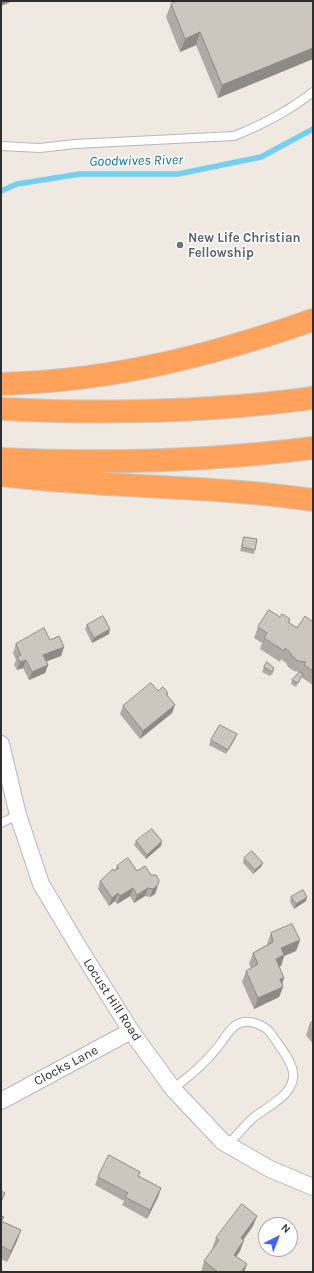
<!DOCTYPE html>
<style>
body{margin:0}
#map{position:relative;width:314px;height:1273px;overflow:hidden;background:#efe9e1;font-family:Karla,sans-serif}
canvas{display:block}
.frame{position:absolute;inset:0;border:2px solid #2e2e2e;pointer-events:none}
.north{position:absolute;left:258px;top:1217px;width:40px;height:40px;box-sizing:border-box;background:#fff;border:1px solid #ababab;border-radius:50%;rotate:42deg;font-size:11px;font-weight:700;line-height:16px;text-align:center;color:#2e2e2e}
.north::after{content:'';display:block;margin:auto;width:14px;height:18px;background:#4264fb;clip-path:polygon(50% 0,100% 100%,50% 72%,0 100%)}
</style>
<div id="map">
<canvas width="314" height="1273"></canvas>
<div class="frame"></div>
<div class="north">N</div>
</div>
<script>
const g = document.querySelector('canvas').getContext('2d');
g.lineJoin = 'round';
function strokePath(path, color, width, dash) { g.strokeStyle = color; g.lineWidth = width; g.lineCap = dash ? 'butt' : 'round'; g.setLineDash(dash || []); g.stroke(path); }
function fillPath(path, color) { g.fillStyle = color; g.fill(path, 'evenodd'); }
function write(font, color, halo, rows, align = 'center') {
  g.font = font + ' Karla,sans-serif'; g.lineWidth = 3; g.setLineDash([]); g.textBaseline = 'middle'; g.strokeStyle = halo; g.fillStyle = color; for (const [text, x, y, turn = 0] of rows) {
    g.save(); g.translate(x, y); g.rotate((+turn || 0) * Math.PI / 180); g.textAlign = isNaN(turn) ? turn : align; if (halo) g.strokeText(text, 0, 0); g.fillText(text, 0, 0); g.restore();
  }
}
const stream = new Path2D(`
 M1,191l16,-7 63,-10h98l83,-17 52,-28`);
const service = new Path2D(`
 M1,146l39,2 35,-4 159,-8c28,-11 55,-25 79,-44
 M1,823l17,-8
 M173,1089c19,-15 36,-29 50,-49 5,-7 9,-14 17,-17 11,-4 26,3 32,12 7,11 19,24 21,37 3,23 -26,34 -40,46 -9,8 -17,18 -25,27`);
const minor = new Path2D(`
 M1,744l17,71 23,69 40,67 50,80 42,58 50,53 47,27 43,18
 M1,1101l130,-70`);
const motorway = new Path2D(`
 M1,384c110,-3 209,-28 312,-64
 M1,409c102,5 211,3 312,-11
 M1,459c103,5 209,2 312,-11
 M1,475c104,13 209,10 312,25`);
const wall = new Path2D(`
 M313,1v58l-95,39 -22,-53 -16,7 -14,-35 5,-13z
 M244,537l11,13 -1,4 -14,-3z
 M280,617l10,2 -1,4 8,5 16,-6v63l-12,-8 -5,10 -5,-3 1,-4 7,-8 -5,-1 -6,-4 -2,-4 -5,-4 -1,3 -20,-13 2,-6 -8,-5 4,-11z
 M87,625l22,9 -17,9 -7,-14z
 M50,640l14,7 -3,9 -15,5 2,4 -3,8 -16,7 -6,-12 -6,2 -3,-5 2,-5 -3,-7 3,-9z
 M264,667l10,1 -1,5 -3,3 -8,-4z
 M158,691l10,2 -1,3 8,9 -3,8 -32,26 -20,-25 3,-8z
 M237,734l-2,5 -9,15 -17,-9 2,-5z
 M136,841l25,5 -15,13 -12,-14z
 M244,858l17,9 -8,7 -10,-11z
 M117,866l20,5 21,14 -3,9 -5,3 -5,-1 -11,7 -4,-7 -13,8 -2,-3 -6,5 -11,-17 2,-8 15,-11z
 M291,897l15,4 -12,8 -4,-7z
 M271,933l29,7 -4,11 -12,5 -3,10 -2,1 5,11 -2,6 1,3 -4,10 -25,12 -12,-27 4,-11 5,-3 -2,-4 4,-11 14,-8v-1z
 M313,1021v23l-7,-9 4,-11z
 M140,1172l-1,4 22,12 -3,9 -11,22 -25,-14 2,-4 -29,-16 3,-8z
 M1,1216l3,1 -2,4 19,9 -4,11 -10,21 -6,-3z
 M253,1226l-10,14h1l-4,11 -4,6 11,7 -3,8h-43l3,-11 9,-12h-1l4,-11z`);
const shadedWall = new Path2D(`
 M1,1h12l-12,5z
 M200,32l-4,13 -16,7 5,-13z
 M313,48v11l-95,39 4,-13z
 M110,629l-1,5 -17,9 2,-5z
 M64,647l-3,9 -21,8 3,-9z
 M26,660l-3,8 -6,2 3,-8z
 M48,665l-3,8 -16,7 3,-8z
 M175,705l-3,8 -32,26 3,-8z
 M237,734l-2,5 -9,15 2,-4z
 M162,841l-1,5 -15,13 1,-4z
 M263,863l-2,4 -8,7 2,-4z
 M158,885l-3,9 -5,3 3,-8z
 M133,888l-3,8 -13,8 3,-8z
 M148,888l-3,8 -11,7 3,-8z
 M118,893l-3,8 -6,5 3,-8z
 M307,897l-1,4 -12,8 2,-5z
 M300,940l-4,11 -12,5 -3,10 -9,4 4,-11 5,-11z
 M284,978l-3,10 2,-1 -4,10 -25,12 4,-11 22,-19z
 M161,1188l-3,9 -11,22 3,-9z
 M257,1216l-4,10 -16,23 4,-11z
 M21,1230l-4,11 -10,21 4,-11z
 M244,1240l-4,11 -10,14 4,-10z
 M247,1264l-3,8h-3z`);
const building = new Path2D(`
 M178,1h135v47l-91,37 -22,-53 -15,7 -14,-35z
 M244,537l13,2 -2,11 -13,-3z
 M269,610l11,7 2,-3 8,5 -2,3 9,6 8,-12 8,6v49l-9,-6 2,-3 -8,-1 -6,-5 -2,-4 -5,-4 -1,3 -20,-13 3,-5 -9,-6z
 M103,616l7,13 -16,9 -7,-13z
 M44,628l6,12 9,-4 5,11 -21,8 5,10 -16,7 -6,-12 -6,2 -3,-5 4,-2 -5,-11z
 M267,662l7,6 -2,4 -8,-5z
 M300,672l3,2 -5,9 -6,-3z
 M151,683l7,8 5,-4 5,6 -2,1 9,11 -32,26 -20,-25z
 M220,725l17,9 -9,16 -17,-10z
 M152,829l10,12 -15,14 -11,-14z
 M252,851l11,12 -8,7 -11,-12z
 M128,858l9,13 8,-5 6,9h5l3,5 -1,5 -5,4 -5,-1 -11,7 -4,-7 -13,8 -2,-3 -6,5 -12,-17 13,-12 1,2 5,-3 -2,-2z
 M303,890l4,7 -11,7 -5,-7z
 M292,924l8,16 -19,8 3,7 -8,4 8,19 -4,1 3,8 -25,11 -12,-27 12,-7 -5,-11 20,-11 -2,-9z
 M313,1021v11l-4,-5 2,-1 -1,-2z
 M109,1155l31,17 -2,4 23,12 -11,22 -25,-13 3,-4 -30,-16z
 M1,1191l4,2 -4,9z
 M242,1204l15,12 -16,22 3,2 -10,15 13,9 -6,8h-23l-14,-11 15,-21 -3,-2z
 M1,1216l3,1 -3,4 20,9 -10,21 -10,-5z`);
const markers = [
 [180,245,4,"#6b7280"]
];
const worshipNames = [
 ["New Life Christian",188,238],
 ["Fellowship",188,253]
];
const streetNames = [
 ["Locust Hill Road",112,1000,57],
 ["Clocks Lane",66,1066,-28]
];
const waterNames = [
 ["Goodwives River",136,161,-1]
];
strokePath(stream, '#75cff0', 5.5);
strokePath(service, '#b4b7c1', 10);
strokePath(minor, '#b4b7c1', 18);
strokePath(motorway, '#c9c9c9', 24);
strokePath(service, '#fff', 8);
strokePath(minor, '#fff', 16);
strokePath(motorway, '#ffa35c', 22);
fillPath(wall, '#afaba4');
fillPath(shadedWall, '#8e8b86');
fillPath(building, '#cbc7bf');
strokePath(building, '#8e8b86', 1);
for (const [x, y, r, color] of markers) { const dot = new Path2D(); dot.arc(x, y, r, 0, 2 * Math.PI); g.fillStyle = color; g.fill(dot); strokePath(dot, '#fff', 1.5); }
write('bold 13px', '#5b616d', '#fff', worshipNames, 'left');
write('13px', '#2e2e2e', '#fff', streetNames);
write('italic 14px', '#0d6fa3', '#fff', waterNames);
</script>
